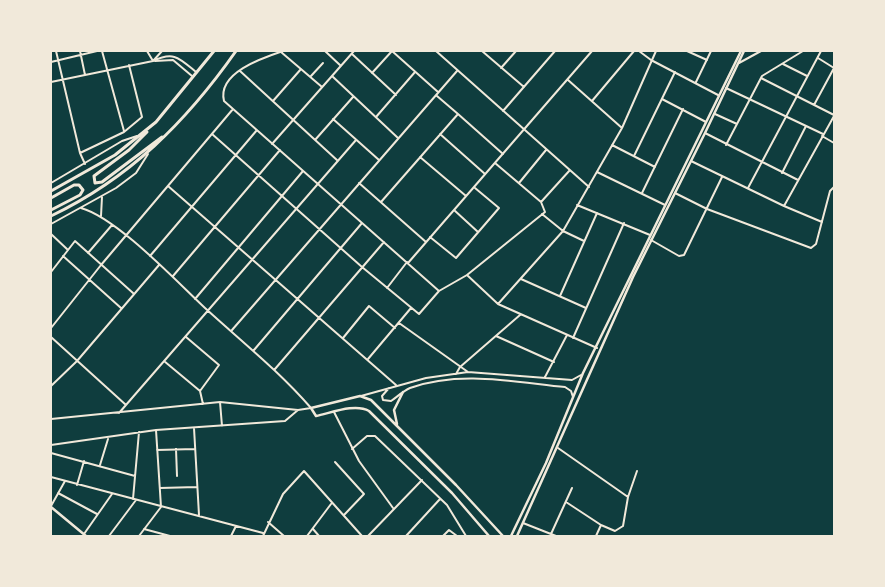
<!DOCTYPE html>
<style>
body{margin:0}
#map{position:relative;width:885px;height:587px;overflow:hidden;background:#0f3d3e;font-family:Poppins,sans-serif}
canvas{display:block}
.frame{position:absolute;inset:0;border:52px solid #f1e9da;pointer-events:none}
</style>
<div id="map">
<canvas width="885" height="587"></canvas>
<div class="frame"></div>
</div>
<script>
const g = document.querySelector('canvas').getContext('2d');
g.lineJoin = 'round';
function strokePath(path, color, width, dash) { g.strokeStyle = color; g.lineWidth = width; g.lineCap = dash ? 'butt' : 'round'; g.setLineDash(dash || []); g.stroke(path); }
const minor = new Path2D(`
 M56,51l24,102 5,11
 M80,51l5,24
 M102,51l22,80
 M283,51c-21,7 -66,22 -59,50l215,190
 M325,51l16,15
 M392,51l46,41
 M436,51l153,136
 M482,51l42,36
 M639,51l12,9 67,35
 M687,51l20,9
 M281,52l41,35
 M352,54l44,41
 M153,61c21,-10 26,-3 43,11
 M153,61l9,-10
 M155,61l18,-1 19,16
 M51,62l46,-11
 M739,63l22,-12
 M783,64l24,12
 M501,68l15,-17
 M240,71l98,90
 M372,73l20,-22
 M311,76l12,-13
 M332,76l66,62
 M761,78l73,37
 M568,80l54,48
 M51,82l102,-21 -6,-10
 M696,82l15,-31
 M726,88l97,46
 M437,96l21,18
 M662,99l44,23
 M273,101l28,-32
 M592,101l42,-50
 M814,105l20,-37 -16,-10
 M503,111l52,-60
 M715,114l22,10
 M376,117l39,-45
 M333,119l46,41
 M705,133l93,47
 M212,134l150,133 57,47 20,-23 28,-16 78,-63 -4,-10 -46,-39
 M440,134l45,40
 M822,136l12,7
 M315,140l38,-43
 M272,144l82,-93
 M612,145l43,22
 M726,145l36,-69 41,-25
 M80,153l44,-21 18,-15 -13,-52
 M634,156l41,-84
 M420,157l46,39
 M691,161l93,45 50,-90
 M597,172l68,33
 M782,173l24,-47
 M51,183l71,-42 15,-5
 M359,183l67,59
 M519,183l27,-33
 M168,186l228,199
 M748,188l73,-137
 M642,193l41,-84
 M675,193l32,16 104,39 5,-4 14,-53 4,-4
 M381,202l77,-88 45,40
 M541,202l29,-32
 M577,205l73,30
 M784,206l38,16
 M454,210l24,22
 M542,214l21,17 21,10
 M101,216l1,-19
 M51,224l65,-36 20,-15 12,-19
 M51,234l17,16
 M430,237l26,21 43,-50 -24,-20
 M651,240l28,16 5,-1 38,-78
 M88,253l24,-28
 M63,256l58,52
 M150,256l107,-126
 M408,263l184,-212
 M51,272l24,-31 58,52
 M467,275l31,29 99,44
 M173,276l107,-126
 M521,279l65,29
 M387,288l20,-26
 M560,296l37,-83
 M195,299l108,-128
 M498,304l65,-73 59,-103 34,-77
 M399,323l69,49
 M51,328l50,-63 132,-156
 M232,330l225,-259
 M496,336l58,26
 M51,337l75,68
 M186,337l33,28 -19,26
 M343,338l26,-32 26,22
 M573,338l51,-115
 M254,350l108,-127
 M368,359l43,-51
 M164,361l36,30 3,13
 M275,369l109,-127
 M456,374l4,-7 60,-52
 M545,377l22,-42
 M51,386l26,-25 82,-96
 M389,388l-7,8 1,4 8,1c6,-4 12,-10 19,-13 49,-18 105,-6 155,-1l6,4 2,6
 M361,396l65,-18 42,-6 104,8 9,-5
 M220,402l2,24
 M334,412l25,49 34,47
 M119,413l237,-273
 M51,419l169,-17 78,8 13,-2c-32,-37 -70,-67 -106,-100 -29,-27 -88,-90 -124,-100
 M194,428l5,87
 M51,445l105,-15 129,-9 13,-11
 M558,448l70,49 -5,29 -8,5 -14,-6 -35,-23
 M176,449l1,27
 M352,449l15,-13h8l72,69 19,31
 M157,450l38,-1
 M51,453l84,23
 M335,462l29,32 -20,21
 M100,465l8,-26
 M51,477l212,56
 M77,485l7,-24
 M160,488l37,-1
 M58,493l39,21
 M628,497l9,-26
 M133,499l6,-67
 M51,506l14,-25
 M268,522l16,14
 M523,523l33,13
 M144,529l26,7
 M313,529l6,7
 M84,534l28,-40
 M551,534l21,-46
 M109,536l27,-36
 M139,536l22,-29 -5,-77
 M231,536l5,-10
 M263,536l20,-42 21,-23 58,65
 M307,536l24,-32
 M368,536l54,-56
 M406,536l34,-37
 M443,536l6,-6 8,6
 M596,536l5,-11`);
const tertiary = new Path2D(`
 M397,424l-3,-14 9,-18
 M51,507l35,29
 M489,536l-37,-43 -83,-82c-14,-8 -38,2 -53,5l-5,-8 49,-12 11,4 85,85 47,51
 M511,536l35,-73 37,-90 158,-322
 M517,536l116,-259 72,-144 39,-82`);
const primary = new Path2D(`
 M147,132l-18,18 -35,26 1,7 7,-1 60,-45
 M51,191l64,-36 41,-33 58,-71
 M51,198l23,-13h5l4,5 -3,5 -29,15
 M51,216c79,-38 135,-94 185,-165`);
strokePath(minor, '#f1e9da', 2);
strokePath(tertiary, '#f1e9da', 2.5);
strokePath(primary, '#f1e9da', 3);
</script>
